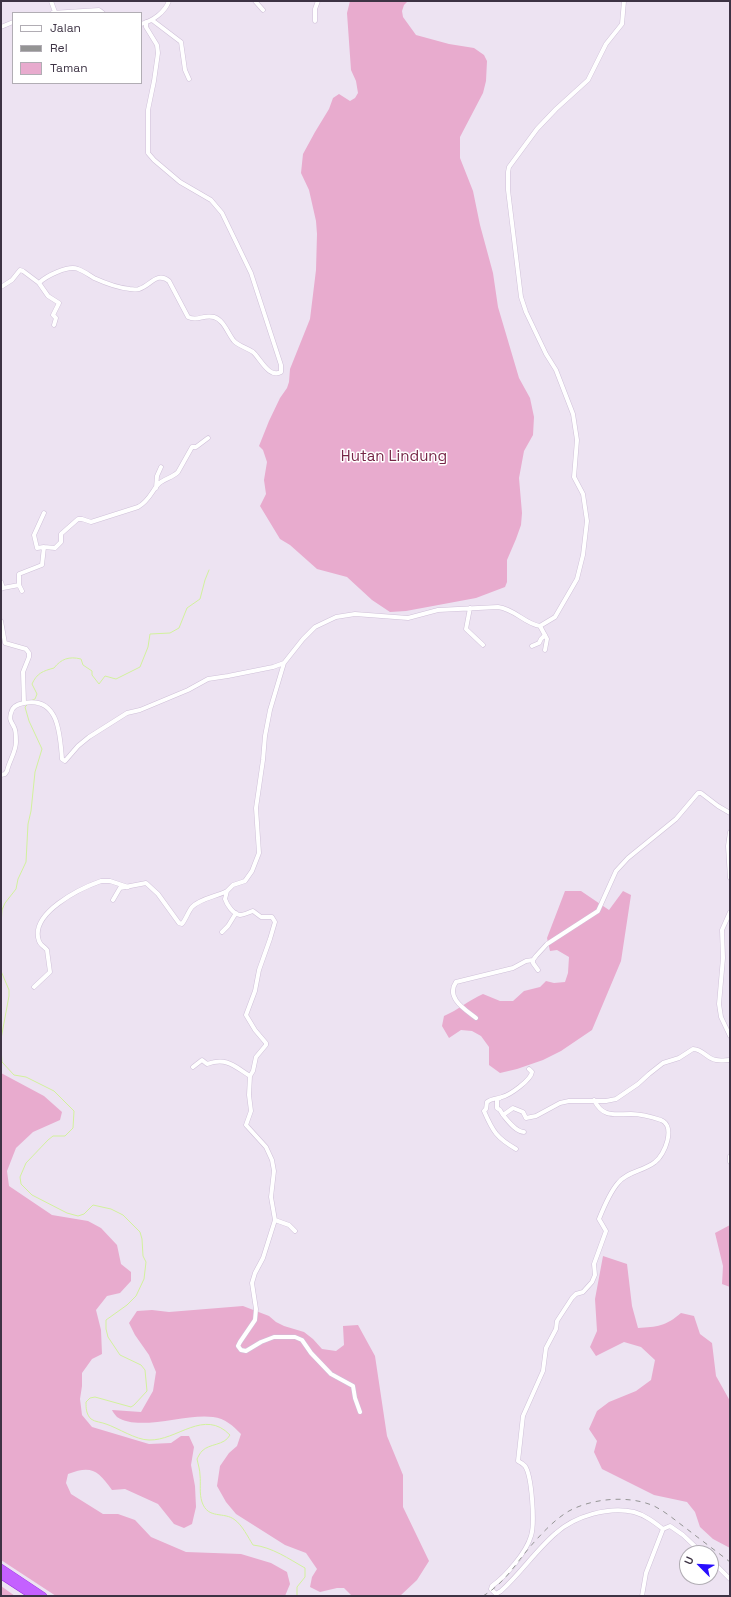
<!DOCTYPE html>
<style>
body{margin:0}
#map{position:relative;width:731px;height:1597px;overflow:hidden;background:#ede3f2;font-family:"Space Grotesk",sans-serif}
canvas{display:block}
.frame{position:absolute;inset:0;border:2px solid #3d3344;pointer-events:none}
.legend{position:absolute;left:12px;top:12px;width:130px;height:72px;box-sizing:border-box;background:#fff;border:1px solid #b1adb4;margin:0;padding:5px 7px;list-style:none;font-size:12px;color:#3d3344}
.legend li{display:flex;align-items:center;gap:8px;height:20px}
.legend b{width:20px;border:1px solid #b1adb4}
.north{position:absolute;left:679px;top:1545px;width:40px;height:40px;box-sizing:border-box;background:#fff;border:1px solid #b1adb4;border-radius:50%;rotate:294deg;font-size:11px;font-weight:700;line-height:16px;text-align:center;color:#3d3344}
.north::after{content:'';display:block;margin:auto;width:14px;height:18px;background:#290efe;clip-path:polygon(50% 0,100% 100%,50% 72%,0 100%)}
</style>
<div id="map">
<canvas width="731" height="1597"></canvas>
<div class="frame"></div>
<ul class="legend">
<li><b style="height:5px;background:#fff"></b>Jalan</li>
<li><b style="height:5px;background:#949494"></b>Rel</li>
<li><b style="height:11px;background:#e8abce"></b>Taman</li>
</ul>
<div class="north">U</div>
</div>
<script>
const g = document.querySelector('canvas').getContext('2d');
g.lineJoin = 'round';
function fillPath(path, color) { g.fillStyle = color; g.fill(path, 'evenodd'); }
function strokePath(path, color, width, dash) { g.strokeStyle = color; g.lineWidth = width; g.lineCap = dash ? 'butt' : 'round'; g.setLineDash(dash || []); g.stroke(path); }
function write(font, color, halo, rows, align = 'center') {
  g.font = font + ' "Space Grotesk",sans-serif'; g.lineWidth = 3; g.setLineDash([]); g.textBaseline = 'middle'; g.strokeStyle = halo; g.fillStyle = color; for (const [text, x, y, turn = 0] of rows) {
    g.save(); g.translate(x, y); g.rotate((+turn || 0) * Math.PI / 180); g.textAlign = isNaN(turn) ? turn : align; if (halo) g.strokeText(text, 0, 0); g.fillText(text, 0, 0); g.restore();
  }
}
const green = new Path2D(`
 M350,1h58l-4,4 -2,6 1,6 13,18 33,9 25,4 10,7 3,6 -1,20 -3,12 -23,44v21l13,33 7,34 13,48 5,34 21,71 11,20 4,19 -1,18 -9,16 -5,27 3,35 -1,12 -5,14 -9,21v22l-2,5 -29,11 -70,13 -16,1 -18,-12 -25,-23 -30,-8 -27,-24 -10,-6 -20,-33 6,-12 -2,-14 3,-18 -4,-12 -4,-4 10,-25 11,-23 7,-10 2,-6 1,-13 20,-50 6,-49 1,-36 -1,-13 -7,-31 -8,-17 2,-19 12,-22 14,-23 4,-11 6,-4 11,7 5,-3 3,-5 -2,-12 -5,-11 -4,-57z
 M565,891h16l28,19 14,-19 8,4 -10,66 -29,69 -31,21 -18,9 -26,9 -17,4 -11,-8v-18l-8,-11 -9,-5 -11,-1 -12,8 -7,-12 2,-10c14,-6 25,-16 39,-22l17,7h13l11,-10 16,-4 6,-6 8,2 11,-1 3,-9 1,-16 -12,-7 -7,1 -3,-13z
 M1,1073l43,23 18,16 -2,8 -27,12 -17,16 -9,23 2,15 43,29 36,6 13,7 16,17 4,19 10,8v9l-11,12 -13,3 -11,14 5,20 1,24 -10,5 -10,14v13l-2,13 2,16 10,12 57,17 22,-1 10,-7h8l5,11 -3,18 4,21 1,21 -4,17 -8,4 -10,-4 -16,-20 -33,-15 -13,1c-14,-20 -21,-25 -44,-16l-2,9 5,11 32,20h15l17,6 16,17 35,15 55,2 30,9 16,9 3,12 -5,12h-229l-55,-36z
 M730,1225v62l-8,-3 1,-18 -8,-33z
 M603,1256l24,8 5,42 6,22c19,-1 28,-2 43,-15l13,3 6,18 12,9 4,33 14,25v147l-17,-9 -13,-12 -5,-15 -8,-10 -33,-7 -52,-26 -8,-17 3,-11 -8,-12 8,-18 12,-9 27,-11 15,-11 4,-20 -14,-13 -17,-5 -28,14 -6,-9 7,-16 -2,-32z
 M243,1306l26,10 7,6 8,4 20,6 9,7 9,10 14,2 8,-6 -1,-19 15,-1 17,31 12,80 16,39v32l26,54 -12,19 -17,16h-48l-8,-8h-7l-17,4 -10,-5 2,-10 5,-8 -11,-16 -21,-8 -49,-31 -10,-12 -9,-16 3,-20 9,-13 8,-7 4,-12c-8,-8 -16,-16 -28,-17 -27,-4 -74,15 -96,0 -2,-2 -4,-5 -5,-7l29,2 12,-21 3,-19 -7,-17 -14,-20 -6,-12 8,-12 15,-1 17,2z
 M1,1586l14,10h-14z`);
const stream = new Path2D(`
 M28,702l7,-3 2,-5 -5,-10c5,-11 11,-13 22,-16 7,-9 15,-12 27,-9l2,6 9,6v4l7,9 6,-8 11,3 24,-12 8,-20 2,-13 20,-1 9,-5 8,-20 13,-9 5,-19 4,-10
 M1,925l1,-15 3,-7 11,-14 2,-10 8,-17 2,-38 3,-13 4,-39 7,-23 -13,-28 -4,-14 2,-2
 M1,971l8,19v6l-8,43
 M1,1048l1,14 12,13 12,2 28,14 20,20 -1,17 -8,8h-12l-5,4 -22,23 -6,14 1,7 11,11 35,18 11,3 6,-2 9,-9 18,4 12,6 17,17 2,7 1,17 3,6 -2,17 -8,17 -9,9 -21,15v9l2,8 12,18 21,10 4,5 2,21 -13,14 -3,2 -36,-10 -5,1 -4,4c0,6 0,12 5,17 4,3 10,3 15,5 12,4 30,16 43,16 28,1 55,-32 81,-5 -6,11 -20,8 -28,16 -2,2 -4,6 -5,8 1,5 3,11 3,16 1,9 -1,18 2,27 6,18 22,9 33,18 7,5 13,17 18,25 19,2 36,14 52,23v9l-8,10v9`);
const street = new Path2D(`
 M51,1l4,11
 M255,1l8,9
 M52,13l47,-3 4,3
 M152,20l29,22 4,28 4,9
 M315,21v-12l3,-8
 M141,24c12,-3 24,-12 28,-23
 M1,27l12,-5
 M39,283l9,13 11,7 -6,12 3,3 -2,7
 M1,287l11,-7 8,-10 3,1 16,12c7,-7 29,-18 39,-14 6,2 11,6 16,9 11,5 25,10 36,11 2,0 7,1 9,0 11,-3 18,-18 30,-8l19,36c10,5 15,-3 26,0 10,3 14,17 20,24 5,5 13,7 19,11 7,6 16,27 28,20v-7l-30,-92 -29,-60 -11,-13 -31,-18 -26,-22 -6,-7v-43l6,-29 4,-28 -1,-8 -11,-18v-5
 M156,488l1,-12 4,-9
 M44,513l-10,22 3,13 7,-1
 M1,582l2,6 -2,1
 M19,585l3,6
 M3,588l16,-3v-11l23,-9 2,-18 11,1 6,-6v-8l17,-15h4l9,3 47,-15c13,-7 15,-20 23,-25 6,-4 12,-5 17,-10l14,-25h4l12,-9
 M470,608l-4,21 17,16
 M1,621l4,22 21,6 3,4v4l-6,15 1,31
 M540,626l7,13 -2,11
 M532,646l7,-3 2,-4 4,-4
 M284,663l-14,47 -5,26 -2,24 -7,48 3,45 -7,18 -7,10 -12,4 -6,6 -2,8c2,6 8,15 15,16 4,0 9,-3 13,-4l8,6h11l3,5 -5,17 -11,31 -4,21 -9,24 9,15 11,13v2l-10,12 -3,14 -3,5 -1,19 2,16 -5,14 20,22 6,13 2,11 -3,26 4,23 -12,38 -8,15 -3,10 4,26 -1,11 -15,22 -2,4 3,4 5,1 15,-9 13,-5h21l7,3 9,13 20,21 22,12 2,12 5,14
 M1,775l4,-1 2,-3c2,-10 9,-19 9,-29 0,-4 0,-12 -2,-15 -3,-6 -5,-7 -3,-14 1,-7 7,-9 13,-10 35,-7 36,32 38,56l3,2 13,-15 11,-9 38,-24 13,-3 48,-20 20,-11 20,-3 45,-9 11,-4 19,-24 12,-12 21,-10 19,-3 53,4 30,-8 60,-3c17,2 27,17 42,19l15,-9 22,-38 6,-24 4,-34 -4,-27 -9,-17 3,-37 -4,-26 -17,-44 -10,-16 -20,-42 -5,-15 -13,-107v-18l1,-5 28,-38 19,-20 32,-29 18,-36 16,-20 2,-23
 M730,832l-2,14 2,32
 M113,900l7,-12 26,-5 12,11 21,29 3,1c4,-5 6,-12 10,-17 9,-9 24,-10 35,-16
 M730,912l-8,18 1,28 -4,46 2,13 9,19
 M222,932l6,-6 8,-13
 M538,970l-5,-7v-3l3,-4 11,-12 51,-33 18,-40 12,-13 48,-39 22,-26h3l17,13 12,7
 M34,987l16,-15 -3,-22c-2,-3 -7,-5 -8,-9 -10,-28 42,-53 62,-60h9l18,6
 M476,1018c-10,-8 -31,-20 -20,-36l57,-14 13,-7 7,-1
 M193,1067l9,-7 5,4c20,-7 27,2 43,12
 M500,1098l-3,1v9l3,2 3,5
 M594,1100c9,18 20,14 37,14 10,0 21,3 30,6 15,6 4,35 -6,42 -11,9 -29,10 -37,21 -7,8 -15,26 -19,36l7,12 -12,33 1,11 -3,7 -9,10 -7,2 -4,4 -15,23 -1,8 -10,19 -3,23 -20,45 -5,45c2,1 5,3 7,5 7,10 10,58 6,70 -5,17 -25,40 -39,50l-1,3 5,5 5,-3c20,-18 35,-41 55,-58 19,-17 53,-27 78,-21 11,3 20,10 29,17
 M524,1132c-8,0 -16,-11 -21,-17l10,-7 10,4 3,6 10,-2 24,-13 9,-2h37l10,-2 22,-15 11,-10 14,-11 16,-5 14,-9c10,0 14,10 23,11 5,1 10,0 14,0
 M516,1149c-19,-11 -23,-17 -32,-38l2,-2 1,-7c5,-4 9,-3 15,-5 8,-2 29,-17 30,-25l-3,-3
 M730,1156v6
 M275,1220l14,5 6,6
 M711,1560l19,19
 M642,1596l4,-23 17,-44 7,-3 13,9 19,18`);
const highway = new Path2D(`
 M1,1568l42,28
 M1,1575l32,21`);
const rail = new Path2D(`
 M483,1596c25,-15 34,-36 54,-57 9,-10 20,-21 32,-28 24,-13 60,-16 85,-5 12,6 22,15 33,23 14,11 29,22 43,33`);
const parkNames = [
 ["Hutan Lindung",394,457]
];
fillPath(green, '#e8abce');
strokePath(stream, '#d2f19d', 1);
strokePath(street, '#cfc0d8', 5);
strokePath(highway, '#9830e0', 8);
strokePath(street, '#fff', 4);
strokePath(highway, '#c461ff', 7);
strokePath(rail, '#949494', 1, [5, 5]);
write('15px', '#762647', '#fff', parkNames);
</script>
